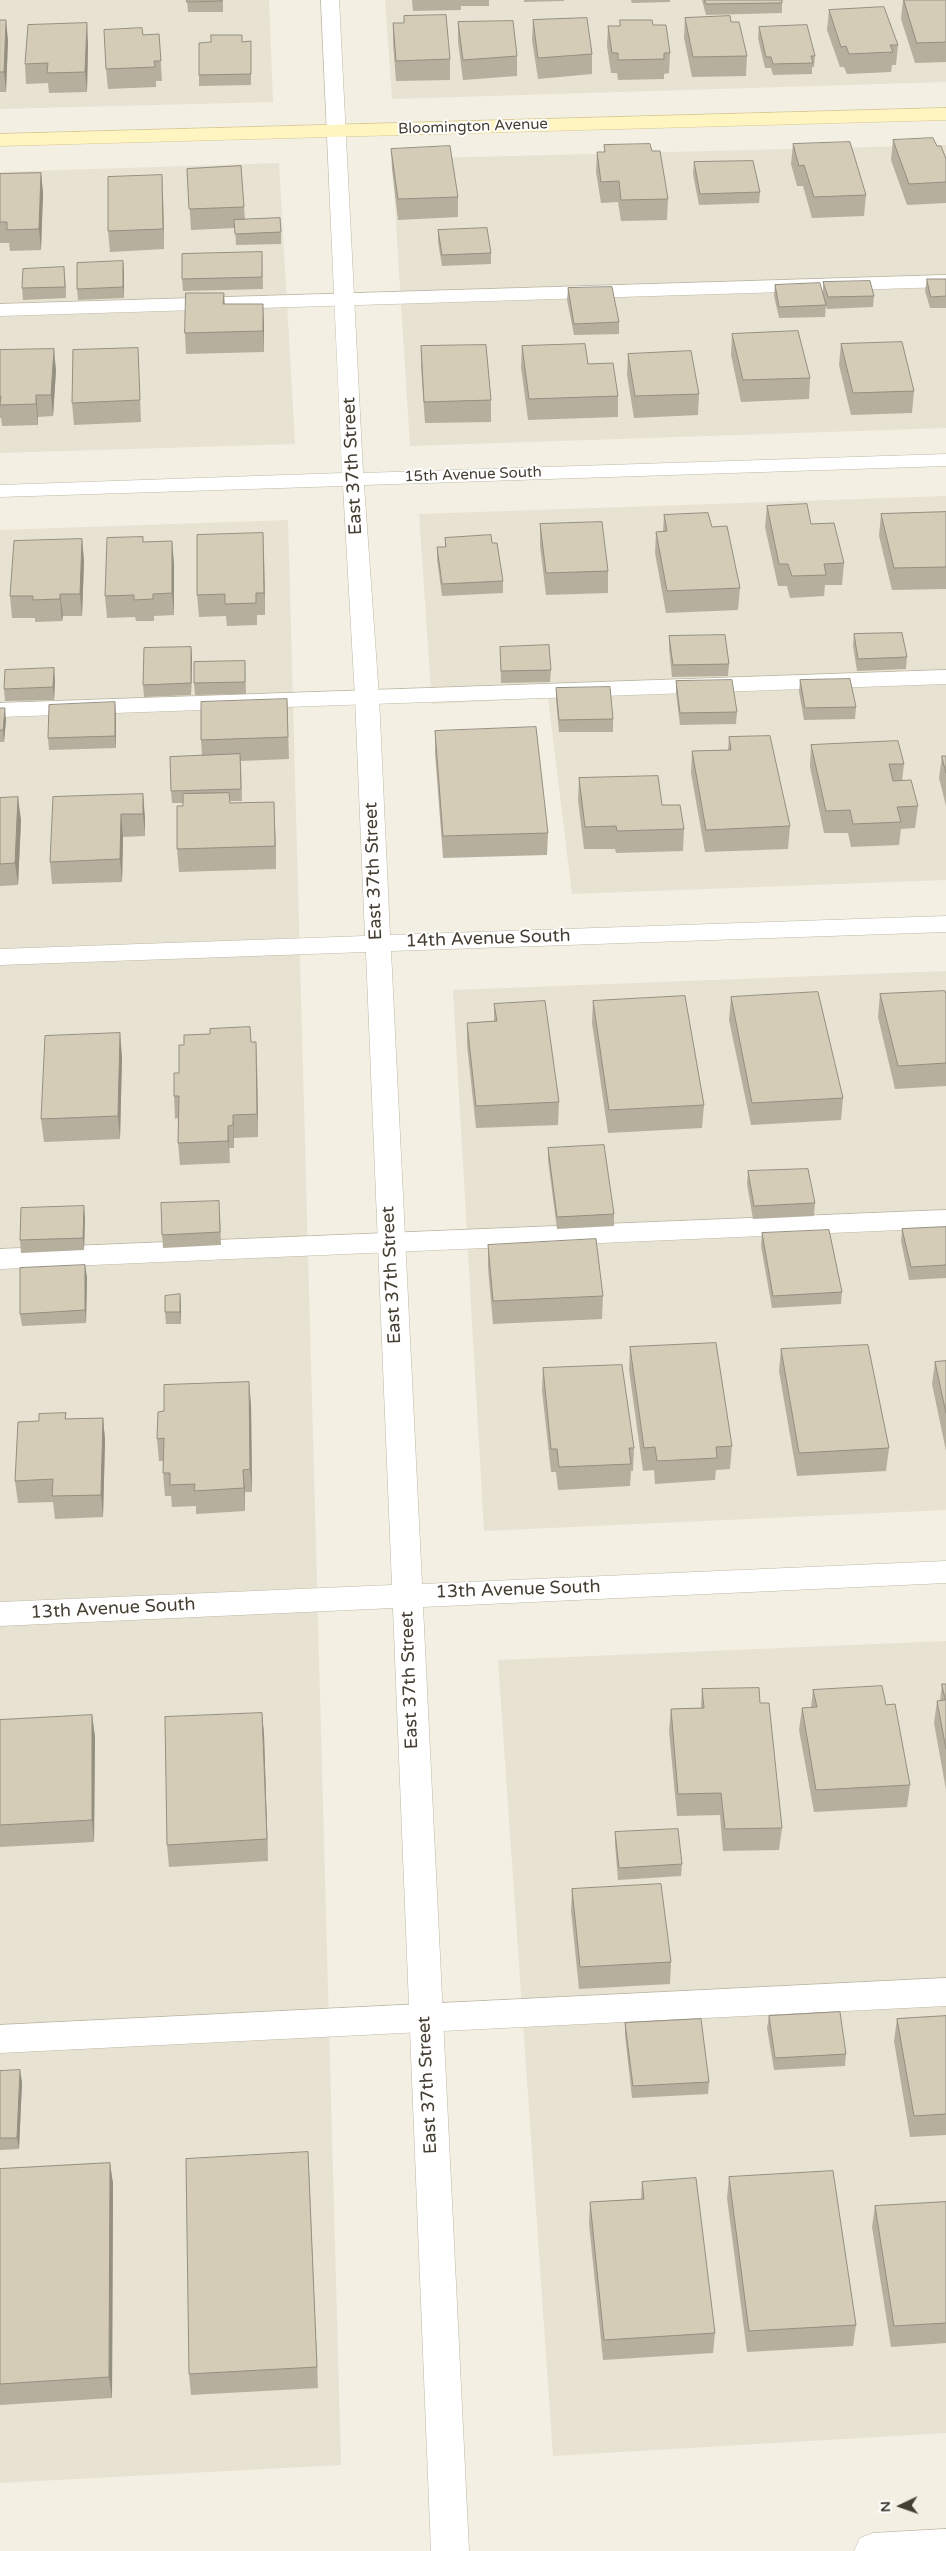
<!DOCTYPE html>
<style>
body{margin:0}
#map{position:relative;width:946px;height:2551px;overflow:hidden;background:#f3efe3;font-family:"Varela Round",sans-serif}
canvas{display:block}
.north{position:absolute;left:876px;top:2481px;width:50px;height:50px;-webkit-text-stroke:4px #fff;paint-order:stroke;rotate:267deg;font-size:14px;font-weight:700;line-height:20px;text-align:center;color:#453f33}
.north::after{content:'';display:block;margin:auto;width:18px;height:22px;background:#453f33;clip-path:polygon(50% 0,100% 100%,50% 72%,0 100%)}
</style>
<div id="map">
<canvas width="946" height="2551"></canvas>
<div class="north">N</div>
</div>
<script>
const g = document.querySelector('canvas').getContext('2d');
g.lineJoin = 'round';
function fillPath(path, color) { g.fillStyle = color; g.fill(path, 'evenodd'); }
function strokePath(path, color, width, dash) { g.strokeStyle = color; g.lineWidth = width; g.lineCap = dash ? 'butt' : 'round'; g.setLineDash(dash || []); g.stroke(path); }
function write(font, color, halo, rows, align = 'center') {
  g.font = font + ' "Varela Round",sans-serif'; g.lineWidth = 4; g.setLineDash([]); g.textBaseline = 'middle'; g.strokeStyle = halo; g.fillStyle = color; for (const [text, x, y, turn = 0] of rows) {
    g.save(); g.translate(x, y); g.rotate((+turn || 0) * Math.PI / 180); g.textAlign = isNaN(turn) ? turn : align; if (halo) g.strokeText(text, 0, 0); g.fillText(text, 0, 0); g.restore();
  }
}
const residential = new Path2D(`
 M0,0h269l4,102 -273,7z
 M385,0h561v82l-554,17z
 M946,145v283l-536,18 -18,-287z
 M279,163l16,281 -295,9v-281z
 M946,496v384l-374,14 -24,-196 -116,6 -13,-190z
 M288,520l53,1945 -341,18v-1953z
 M946,971v539l-462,21 -31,-541z
 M946,1641v792l-393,23 -55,-796z`);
const lane = new Path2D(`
 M946,275v12l-946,29v-12z
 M946,670v14l-946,33v-14z
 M946,1210v18l-946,41v-20z
 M946,1978v28l-946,47v-28z`);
const street = new Path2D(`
 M321,0h18l24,473 583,-19v12l-582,19 15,212 11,238 556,-19v16l-555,19 31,633 524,-23v22l-523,24 46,944h-38l-38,-943 -393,18v-24l392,-17 -26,-633 -366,13v-16l365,-13 -10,-239 -12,-211 -343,11v-12l342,-12z
 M946,2529v22h-92l6,-13 13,-5z`);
const secondary = new Path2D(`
 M946,108v12l-946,26v-12z`);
const wall = new Path2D(`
 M187,0h36v12h-35z
 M412,0h77v6h-28v4l-48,1z
 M524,0h40v1l-40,1z
 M631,0h39v2l-38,1z
 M702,0h80v13l-76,2z
 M903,0h43v62l-31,1 -14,-44z
 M829,10l69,35 -2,20h-4l-1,7 -44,2 -3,-7h-4l-13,-37z
 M404,16l46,43v21l-54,1 -3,-38v-20h11z
 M685,18l46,4 16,34 -1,20 -54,1 -8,-39z
 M0,20l8,20 -2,52h-6z
 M533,20l59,34v20l-54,5 -6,-39z
 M620,20l33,5 17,28 -1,20 -5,1v5l-46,1 -1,-7h-6l-4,-27 1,-20h12z
 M458,22l59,34v20l-54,4 -5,-38z
 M759,27l56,29 -1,11h-2v7l-39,1 -2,-7h-6l-7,-30z
 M159,34l3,47h-6v6l-48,2 -2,-20 37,-34z
 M251,41v44l-52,1v-11l43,-33z
 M88,43l-1,49 -38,1 -1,-10 -22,1 -1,-20z
 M893,140l44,6 9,13v44l-39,2 -16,-45z
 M793,144l73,51 -2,21 -52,2 -9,-32h-6l-6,-22z
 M604,145l48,6 16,48 -1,21 -46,1 -3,-19 -17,1 -5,-31 1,-20h7z
 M391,149l67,48v20l-60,3 -6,-51z
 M694,162l66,30 -1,11 -60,2 -6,-31z
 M241,166l4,54 36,12v12l-45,1 -1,-17 -44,2 -4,-61z
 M41,173l2,20 -2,57 -31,1 -1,-8h-9v-69z
 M163,196l1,53 -54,3 -2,-21z
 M438,230l53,23v11l-49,2 -4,-24z
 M262,252l1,37 -80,2 -1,-12z
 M123,261l1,37 -46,2 -1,-11z
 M65,279l1,19 -43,2 -1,-12z
 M927,279h19v29h-16l-5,-17z
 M823,282l51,14 -1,11 -46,2 -2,-7 1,3 -1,12 -46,1 -5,-22 1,-11 48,9z
 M568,288l51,34v12l-45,1 -7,-35z
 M224,293l1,11 39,21v27l-78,2 -1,-21z
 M732,334l78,44 -1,21 -68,3 -10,-47z
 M841,344l73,47 -2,22 -61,2 -12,-50z
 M421,346l70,54v22l-66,1 -4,-56z
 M522,346l66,18 30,32v21l-90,3 -7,-53z
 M138,348l3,74 -67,3 -2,-22z
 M0,350l56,20 -3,46 -15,1v8l-36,1 -1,-8h-1z
 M628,354l71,40 -1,21 -64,3 -7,-43z
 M767,506l44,18 33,39 -2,22h-17l-1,11 -34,2 -3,-12h-9l-13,-59z
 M946,512v77l-54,1 -13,-54 2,-22z
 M664,515l48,12 28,61 -2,22 -72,3 -11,-60 1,-21 7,-1z
 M540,524l68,47v22l-62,2 -6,-49z
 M445,538l47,5 11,38v12l-61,3 -5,-37v-12h8z
 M82,539l2,22 -2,55h-19l-1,5 -27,1v-4h-23l-2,-22z
 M143,542l31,21v52l-20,1v5h-18l-1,-4 -28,1 -2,-22z
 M264,555l1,60h-8v10l-30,1 -1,-10 -27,1 -2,-22z
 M854,634l53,23 -1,12 -49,2 -4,-25z
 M669,636l60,28 -1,12 -56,1 -3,-29z
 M191,647l1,12 -1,36 -47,2 -1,-12z
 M500,647l51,23 -1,12 -49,1z
 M245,661l1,33 -51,1 -1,-12z
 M55,680l-1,20 -49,1 -1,-12z
 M800,680l56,27 -1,12 -51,1 -5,-28z
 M676,681l61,31 -1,12 -56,1 -4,-32z
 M556,688l57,31v13h-54l-3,-32z
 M287,699l2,60 -48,2 1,40h-12v2l45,22 1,44 -97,3 -2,-23 6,-46h-11l-1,-12 31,-36 -1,-15z
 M0,708l6,12 -2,22h-4z
 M116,715v33l-67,2 -1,-12z
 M435,731l113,102 -1,22 -104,3 -8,-105z
 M729,737l61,89 -2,23 -83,3 -14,-79 1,-22 36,-1z
 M811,745l93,19 -2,17 16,25 -3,22 -14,1 -2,16 -48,2 -3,-14h-24l-14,-66z
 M942,756h4v50l-7,-28z
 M579,778l83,27 22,24 -1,22 -67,2 -1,-4h-31l-6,-49z
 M143,794l2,42 -22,1 -1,45 -70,2 -2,-22z
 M0,798l21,22 -3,65 -18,1z
 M880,994h66v92l-51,3 -17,-72z
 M731,997l112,101 -2,22 -90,5 -22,-105z
 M593,1001l111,104 -2,23 -94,5 -16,-110z
 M494,1004l65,98 -1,23 -82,3 -9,-83v-22l27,-2z
 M251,1042l6,22 1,73 -24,1v10h-5l1,15 -50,2 -2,-22v-25l-3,1 -1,-23 5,-23z
 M122,1056l-2,83 -76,3 -3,-23z
 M548,1148l66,66v12l-57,3 -9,-69z
 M748,1171l67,32 -1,13 -61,3 -6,-35z
 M220,1213l1,32 -58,3 -1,-13z
 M85,1218l-1,32 -63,3 -1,-13z
 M946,1227v51l-37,2 -8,-39 1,-12z
 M762,1233l80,59 -1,12 -69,4 -11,-62z
 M488,1245l115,51 -1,23 -109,5 -5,-56z
 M87,1277l-1,46 -64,3 -2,-12z
 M180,1294l1,13v17h-15l-1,-12z
 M630,1347l102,99 -2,23 -14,1 -1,10 -60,4 -1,-14 -11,1 -14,-101z
 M781,1349l108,99 -3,23 -89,5 -18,-105z
 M946,1361v90l-14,-67 3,-22z
 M543,1368l91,80 -1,23h-2l-1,15 -72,4 -2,-18h-5l-9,-81z
 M251,1404l1,88h-7v19l-49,3v-8l-24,1 -1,-11h-6l-2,-23 1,-12h-5l-2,-22z
 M66,1413v6l37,-1 2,22 -2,77 -48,2 -2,-17 -35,1 -3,-22 24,-60z
 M942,1684h4v106l-12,-67 3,-22h3z
 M702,1689l58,14 22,125 -3,22 -56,1 -3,-36 -43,1 -8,-85 2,-22 30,-1z
 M813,1690l73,15 24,80 -3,22 -93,5 -15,-82 3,-22 9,-1z
 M262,1713l2,22 4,126 -99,6 -2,-22z
 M92,1715l3,22 -1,105 -94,5v-127z
 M615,1832l67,32 -1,12 -63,4 -3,-36z
 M572,1889l99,73 -1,22 -91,5 -8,-78z
 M769,2016l77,38 -1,12 -71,4 -7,-42z
 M946,2016v119l-36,2 -16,-96 3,-22z
 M625,2023l84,59 -1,12 -76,4 -7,-63z
 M0,2071l22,11 -3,67 -19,1z
 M110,2163l3,21 -1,214 -112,7v-236z
 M309,2173l9,215 -127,7 -2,-21z
 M729,2177l127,148 -3,21 -106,6 -20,-154z
 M642,2182l73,151 -2,20 -110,7 -14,-136 1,-22 51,-3z
 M946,2202v141l-55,4 -19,-120 3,-21z`);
const shadedWall = new Path2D(`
 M6,20l2,20 -2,52 -2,-20z
 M87,23l1,20 -1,49 -2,-20z
 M41,173l2,20 -2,57 -2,-21z
 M162,175l1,21 1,53 -1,-20z
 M123,261l1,11v26l-1,-11z
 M64,267l1,12 1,19 -1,-11z
 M263,304l1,21v27l-1,-21z
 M54,349l2,21 -3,46 -2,-21z
 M36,395l2,22v8l-2,-21z
 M263,533l1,22 1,60 -1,-22z
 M82,539l2,22 -2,55 -2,-22z
 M172,541l2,22v52l-2,-22z
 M60,594l3,22 -1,5 -2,-22z
 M191,647l1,12 -1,36z
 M54,668l1,12 -1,20 -1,-13z
 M115,702l1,13v33l-1,-12z
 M5,708l1,12 -2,22 -1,-12z
 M143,794l2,23v19l-2,-22z
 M18,797l3,23 -3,65 -3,-22z
 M274,802l1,23 1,44 -1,-23z
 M121,814l2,23 -1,45 -2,-23z
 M120,1033l2,23 -2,83 -2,-23z
 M256,1042l1,22 1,73 -1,-23z
 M233,1115l1,23v10l-1,-23z
 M228,1126l1,22 1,15 -2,-22z
 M84,1206l1,12 -1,32 -1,-12z
 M85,1265l2,12 -1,46 -1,-13z
 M180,1294l1,13v17l-1,-12z
 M249,1382l2,22 1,88 -2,-23z
 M103,1418l2,22 -2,77 -2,-22z
 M243,1470l2,22v19l-1,-23z
 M262,1713l2,22 4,126 -1,-22z
 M92,1715l3,22 -1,105 -2,-22z
 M20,2070l2,12 -3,67 -2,-11z
 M308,2152l1,21 9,215 -1,-21z
 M110,2163l3,21 -1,214 -3,-21z`);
const building = new Path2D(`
 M187,0h35v1l-35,1z
 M705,0h77v3l-76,1z
 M904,0h42v42l-29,1z
 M884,7l14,38h-8l3,7 -44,2 -3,-8 -5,1 -12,-37z
 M446,15l4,44 -54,2 -3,-38h11v-7z
 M730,16l1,6h8l8,34 -54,1 -8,-39z
 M587,18l5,36 -54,4 -5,-38z
 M0,20h6l-2,52h-4z
 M620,20h32l1,5h13l4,28h-6v6l-46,1v-7h-6l-4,-27h12z
 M513,21l4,35 -54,4 -5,-38z
 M87,23l-2,49 -38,1 1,-10 -23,1 3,-39z
 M807,25l8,31h-4l2,7 -40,1 -2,-7h-5l-7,-30z
 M142,28l1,7 16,-1 2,27h-7l1,6 -49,2 -2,-39z
 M211,35h31v7l9,-1v33l-52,1v-32l12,-1z
 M933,138l4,8h4l5,13v23l-37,2 -16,-44z
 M850,142l16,53 -52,2 -10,-32 -5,1 -6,-22z
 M650,144l2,7h8l8,48 -47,1 -2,-19 -18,1 -4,-30h8l-1,-7z
 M450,146l8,51 -60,2 -7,-50z
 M753,161l7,31 -60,2 -6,-32z
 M241,166l3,41 -55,2 -2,-40z
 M41,173l-2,56 -32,1v-8h-7v-48z
 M162,175l1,54 -55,2v-54z
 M280,218l1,14 -46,2 -1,-14z
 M487,228l4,25 -49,2 -4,-25z
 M262,252v25l-80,2v-25z
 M123,261v26l-46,2v-26z
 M64,267l1,20 -43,1 1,-19z
 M927,279h19v17l-15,1z
 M870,281l4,15 -46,1 -5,-15z
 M820,283l6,22 -47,2 -4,-22z
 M612,287l7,35 -45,2 -6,-36z
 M186,293h38l-1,11h40v27l-78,2z
 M798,331l12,47 -67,2 -11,-46z
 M902,342l12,49 -61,2 -12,-49z
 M585,344l3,20 25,-1 5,33 -89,3 -7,-53z
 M486,345l5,55 -67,2 -3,-56z
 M138,348l2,52 -68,3 1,-53z
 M54,349l-3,46h-15v9l-36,1 1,-9 -1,1v-47z
 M691,351l8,43 -64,2 -7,-42z
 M807,504l4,20 23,-1 10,40 -20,1 2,11 -34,1 -4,-12h-9l-12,-58z
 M946,512v55l-52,1 -13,-54z
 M708,513l4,14 15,-1 13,62 -73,3 -11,-59 11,-1 -3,-16z
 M602,522l6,49 -62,2 -6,-49z
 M263,533l1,60h-8v10l-31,1v-10l-28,1v-60z
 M491,535l1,8h5l6,38 -61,3 -5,-37h9l-1,-9z
 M143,537v5l29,-1v52l-19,1v5l-19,1v-5l-29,1 2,-58z
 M82,539l-2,55h-20v5l-27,1v-4h-23l4,-55z
 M902,633l5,24 -49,2 -4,-25z
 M725,635l4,29 -56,1 -4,-29z
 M549,645l2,25 -50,1 -1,-24z
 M191,647v36l-48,2 1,-37z
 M245,661v21l-51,1v-21z
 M54,668l-1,19 -49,2 1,-19z
 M850,679l6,28 -51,1 -5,-28z
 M732,680l5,32 -57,1 -4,-32z
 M610,687l3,32 -54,1 -3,-32z
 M287,699l1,38 -87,3v-38z
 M115,702v34l-67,2 1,-33z
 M0,708h5l-2,22h-3z
 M536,727l12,106 -105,3 -8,-105z
 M770,736l20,90 -84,4 -14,-79 39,-1 -2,-13z
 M898,741l6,23h-15l4,17 18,-1 7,26 -21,1 4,15 -48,2 -3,-14 -24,1 -15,-66z
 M240,754l1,35 -70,2 -1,-34z
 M942,756h4v17z
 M658,776l4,29h18l4,24 -67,2 -1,-5 -31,1 -6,-49z
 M229,793l1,10 44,-1 1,44 -98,3v-43h6v-12z
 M143,794v20h-22l-1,45 -70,3 3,-65z
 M18,797l-3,66 -15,1v-66z
 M945,991l1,3v69l-48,3 -18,-72z
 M818,992l25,106 -91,5 -21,-106z
 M685,996l19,109 -95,5 -16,-109z
 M545,1001l14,101 -83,4 -9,-83 30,-2 -3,-17z
 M250,1027l1,15h5l1,72 -24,1v10l-5,1v15l-50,2 1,-47h-5v-23h5v-28h5v-10l26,-1v-5z
 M120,1033l-2,83 -77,3 4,-83z
 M604,1145l10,69 -57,3 -9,-69z
 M808,1169l7,34 -61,3 -6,-35z
 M219,1201l1,31 -58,3 -1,-32z
 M84,1206l-1,32 -63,2 1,-32z
 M946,1227v38l-35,2 -9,-38z
 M829,1230l13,62 -69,4 -11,-63z
 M596,1239l7,57 -110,5 -5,-56z
 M85,1265v45l-65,4v-46z
 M180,1294v18h-15v-16z
 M716,1343l16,103 -16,1 1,11 -60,3 -2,-14 -11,1 -14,-101z
 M868,1345l21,103 -90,5 -18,-104z
 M946,1361v52l-11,-51z
 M622,1365l12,83h-5l2,16 -72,3 -2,-18h-6l-8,-81z
 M249,1382l1,87 -7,1 1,18 -50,3 1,-7 -25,1v-12h-7l1,-35 -7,1 1,-27 6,-1v-26z
 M66,1413l-1,6 38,-1 -2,77 -49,1 1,-17 -38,2 3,-59 21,-1v-7z
 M942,1684h4v65l-9,-48 8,-1z
 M882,1686l4,19 9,-1 15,81 -94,5 -14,-82 15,-1 -4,-17z
 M759,1688l1,15h9l13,125 -57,1 -4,-36 -43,1 -7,-85 33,-1 -2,-19z
 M262,1713l5,126 -100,6 -2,-128z
 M92,1715v105l-92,5v-105z
 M678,1829l4,35 -63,4 -4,-36z
 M661,1884l10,78 -91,5 -8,-78z
 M840,2012l6,42 -71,4 -6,-42z
 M946,2016v98l-32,2 -17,-97z
 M701,2019l8,63 -76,4 -8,-63z
 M20,2070l-3,68h-17v-67z
 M308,2152l9,215 -128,7 -3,-215z
 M110,2163l-1,214 -109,7v-215z
 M833,2171l23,154 -107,6 -20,-154z
 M696,2178l19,155 -111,7 -14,-138 54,-3 -2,-17z
 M946,2202v121l-52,3 -19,-120z`);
const farStreetnames = [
 ["Bloomington Avenue",473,127,-2],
 ["15th Avenue South",473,475,-2]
];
const streetNames = [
 ["East 37th Street",353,466,-93],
 ["East 37th Street",374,871,-92],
 ["14th Avenue South",488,939,-2],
 ["East 37th Street",392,1275,-93],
 ["13th Avenue South",518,1590,-2],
 ["13th Avenue South",113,1609,-3],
 ["East 37th Street",410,1680,-92],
 ["East 37th Street",428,2085,-93]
];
fillPath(residential, '#e7e2d1');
strokePath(lane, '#beb8a6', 1);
strokePath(street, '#beb8a6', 1);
strokePath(secondary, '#d5c890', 1);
fillPath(lane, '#fff');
fillPath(street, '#fff');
fillPath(secondary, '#fff5c1');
fillPath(wall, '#b7af9e');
fillPath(shadedWall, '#958f81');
fillPath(building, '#d5ccb8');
strokePath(building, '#958f81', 1);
write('15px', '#453f33', '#fff', farStreetnames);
write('18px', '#453f33', '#fff', streetNames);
</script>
